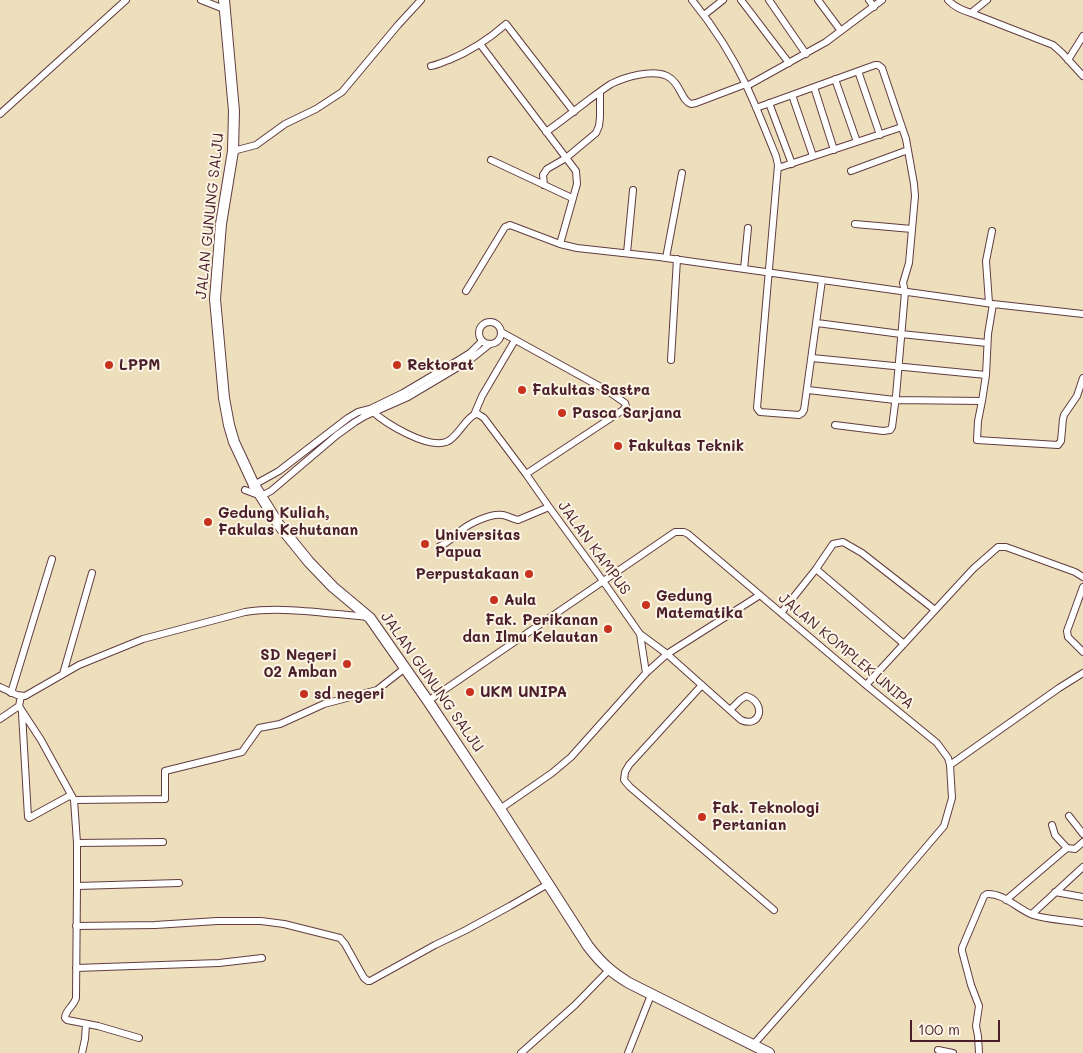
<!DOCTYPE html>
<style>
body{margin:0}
#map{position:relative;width:1083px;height:1053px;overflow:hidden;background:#eddfbc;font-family:Mali,sans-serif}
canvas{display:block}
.scale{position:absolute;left:910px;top:1020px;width:90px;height:22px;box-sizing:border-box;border:2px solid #4a1f2b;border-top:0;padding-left:6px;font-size:15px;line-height:18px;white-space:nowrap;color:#4a1f2b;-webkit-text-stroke:4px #fcf5e5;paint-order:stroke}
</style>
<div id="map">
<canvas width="1083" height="1053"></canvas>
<div class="scale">100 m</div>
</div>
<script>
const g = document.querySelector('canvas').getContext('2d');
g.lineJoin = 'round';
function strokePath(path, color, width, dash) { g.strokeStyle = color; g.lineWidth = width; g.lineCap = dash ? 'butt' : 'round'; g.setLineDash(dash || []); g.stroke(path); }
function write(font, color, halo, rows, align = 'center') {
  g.font = font + ' Mali,sans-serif'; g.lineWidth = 4; g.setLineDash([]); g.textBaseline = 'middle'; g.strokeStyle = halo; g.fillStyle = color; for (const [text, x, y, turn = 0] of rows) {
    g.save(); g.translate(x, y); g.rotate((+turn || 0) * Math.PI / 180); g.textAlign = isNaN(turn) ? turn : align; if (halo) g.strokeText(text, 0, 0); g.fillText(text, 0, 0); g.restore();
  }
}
const minor = new Path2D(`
 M201,0l23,9
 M692,0c21,26 40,55 54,85 11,23 20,47 30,71l2,9 -21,243 3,4 39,3 3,-2 2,-3 18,-130
 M741,0l48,63
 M769,0l37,54
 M818,0l23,31
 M869,0l5,7
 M948,0c6,7 14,10 23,13l82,32 9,8 21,23
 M971,13l16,-13
 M704,15l19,-15
 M480,44l96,127 1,13 -17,60
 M1068,60l15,-24
 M431,66c6,-1 12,-4 18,-6 22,-9 40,-21 57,-36l68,88
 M858,71l22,64
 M835,79l22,63
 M747,86l79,-44 56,-42
 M814,87l20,63
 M792,95l21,61
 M769,103l23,61
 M756,108l119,-43h3l4,3 24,71 8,45 1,12 -6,67 -6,20 2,9 -9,104 -4,31 -2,3 -7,1 -48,-6
 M0,114l126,-114
 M546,132c14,-10 27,-20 40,-30 8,-6 17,-13 25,-18 14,-7 41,-15 56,-8 14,7 14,25 24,28l5,-1 50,-19
 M233,151l23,-6 29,-21 31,-15 26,-17 56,-67 23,-25
 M491,160l81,38
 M778,168l124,-41
 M851,171l57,-21
 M544,185l-1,-10 4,-6 19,-11 30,-25 3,-7 1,-9v-25
 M855,224l57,5
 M627,253l6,-63
 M666,258l16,-85
 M744,269l4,-41
 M466,291l39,-64 5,-2 50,19 17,4 82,9 334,47 90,10
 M989,303l-3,-42 6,-30
 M993,304l-5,30 -2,41 -4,26 -4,20 -1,19 81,5 3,-4 2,-22 1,-4 13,-19 6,-18
 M479 333a11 11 0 1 1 22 0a11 11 0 1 1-22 0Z
 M817,323l84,11 86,9
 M501,332l107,59 17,12 1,3 -3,4 -97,64 23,33 54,74 37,53 27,20 74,66c20,9 26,-18 5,-24l-6,4 -10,10
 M812,358l174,17
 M671,360l6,-101
 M808,390l87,10 87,1
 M372,411c13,12 55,38 74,31 11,-3 22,-29 32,-28 1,1 5,3 6,4l42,56
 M474,415l8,-19 33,-56
 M252,486l27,-15 69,-53 10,-6 12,-3 33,-16 59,-35 8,-5 12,-12
 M245,490l16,6 10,-5 66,-56 18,-13 10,-6 43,-19 37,-22 25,-15 20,-16
 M440,546c8,-3 13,-9 19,-14 9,-8 31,-19 44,-17 5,1 10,4 15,5l31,-13
 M816,569l88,75
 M1083,587l-16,44 1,6 15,15
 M781,613l35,-44 17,-25 10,-2 19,11 73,57
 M640,634l6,39
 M63,674l29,-101
 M702,685l-73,80 -4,7 -1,8 6,7 144,123
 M866,685l107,-116 25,-22h8l69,25 8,5
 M0,687l17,8 8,1 54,-31 64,-26 102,-27c39,-6 84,2 124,5
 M11,693l41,-134
 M21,696l-2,10 3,5 19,29 33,60 3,43v43l-1,112c-2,8 -11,12 -11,20l2,2 31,6 41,12
 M428,701l247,-169h9l4,2 178,151 71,58 11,15 2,7 2,33 -8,28 -81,95 -110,124
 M22,713l6,104 1,1 42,-23
 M0,719l19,-13
 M950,765l109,-77 24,-15
 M74,800l91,-1v-28l77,-19 17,-24 21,-4 44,-20 53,-14 28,-22
 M500,809l52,-36 19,-16 75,-84 21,-19 93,-59
 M1069,816l14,18
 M77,843l86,-1
 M1067,848l8,1 8,-7
 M77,886l102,-3
 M1055,892l28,5
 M1006,900l61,-52 -12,-13 -3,-10
 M1032,914l51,-47
 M76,926l79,-1 62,-4h44l23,3 56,14 5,6 19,34 4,3h2l65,-36 31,-15 44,-24 38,-22
 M76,968l143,-5 43,-5
 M938,1050l15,3
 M82,1053l3,-14 1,-15
 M521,1053l54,-48 34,-35
 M628,1053l23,-58
 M979,1053l-1,-17 -2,-10 3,-20 -8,-21 -9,-34v-3l22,-52 3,-2c17,-1 30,15 46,21 15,5 34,5 50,8`);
const primary = new Path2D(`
 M224,0l10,111 -1,40 -12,73 -6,75 9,99 5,27 5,17 20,43 25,40 30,37 24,25 37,31 58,83 72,108 88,137c13,17 23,26 41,37l140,70`);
const markers = [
 [109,365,5,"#c8321e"],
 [397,365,5,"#c8321e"],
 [522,390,5,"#c8321e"],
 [562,413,5,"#c8321e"],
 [618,446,5,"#c8321e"],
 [208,522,5,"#c8321e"],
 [425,544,5,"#c8321e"],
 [529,574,5,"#c8321e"],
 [494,600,5,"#c8321e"],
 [646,605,5,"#c8321e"],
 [608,629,5,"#c8321e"],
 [347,664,5,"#c8321e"],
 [470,692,5,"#c8321e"],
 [304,694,5,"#c8321e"],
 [702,817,5,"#c8321e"]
];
const streetNames = [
 ["JALAN GUNUNG SALJU",210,216,-84],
 ["JALAN KAMPUS",594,548,54],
 ["JALAN KOMPLEK UNIPA",846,651,40],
 ["JALAN GUNUNG SALJU",432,682,55]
];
const poiNames = [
 ["LPPM",119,365],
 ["Rektorat",407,365],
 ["Fakultas Sastra",532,390],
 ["Pasca Sarjana",572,413],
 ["Fakultas Teknik",628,446],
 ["Gedung Kuliah,",218,513],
 ["Fakulas Kehutanan",218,530],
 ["Universitas",435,535],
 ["Papua",435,552],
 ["Perpustakaan",519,574,"right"],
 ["Gedung",656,596],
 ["Matematika",656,613],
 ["Aula",504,600],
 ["Fak. Perikanan",598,620,"right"],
 ["dan Ilmu Kelautan",598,637,"right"],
 ["SD Negeri",337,655,"right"],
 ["02 Amban",337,672,"right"],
 ["UKM UNIPA",480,692],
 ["sd negeri",314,694],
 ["Fak. Teknologi",712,808],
 ["Pertanian",712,825]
];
strokePath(minor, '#623c41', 8);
strokePath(primary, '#623c41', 12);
strokePath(minor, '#fff', 6);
strokePath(primary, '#fff', 10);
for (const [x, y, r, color] of markers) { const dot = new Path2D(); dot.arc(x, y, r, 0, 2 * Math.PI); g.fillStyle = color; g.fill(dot); strokePath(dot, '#fcf5e5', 2); }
write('15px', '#4a1f2b', '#fcf5e5', streetNames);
write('bold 15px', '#4a1f2b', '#fcf5e5', poiNames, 'left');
</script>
